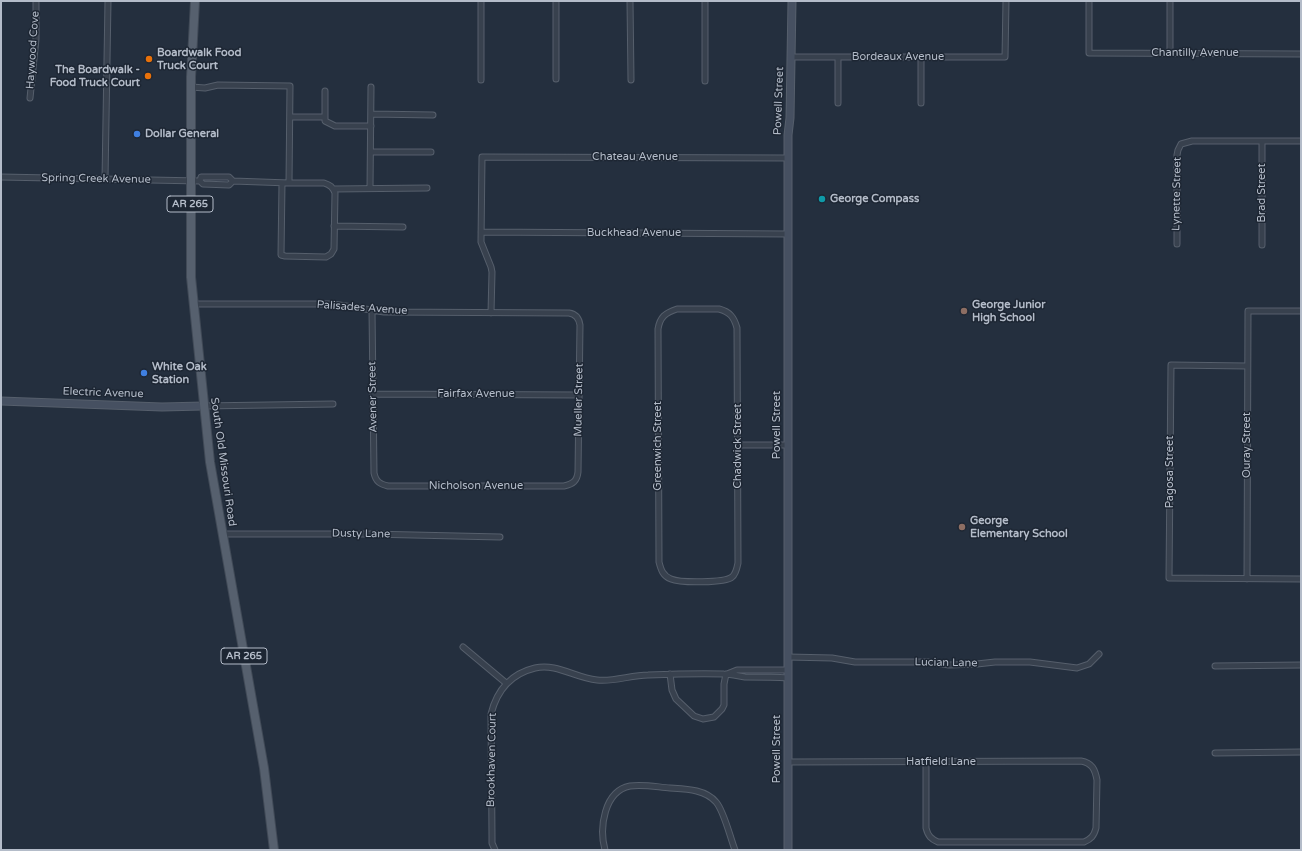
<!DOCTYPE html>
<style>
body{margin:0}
#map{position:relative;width:1302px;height:851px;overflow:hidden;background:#242f3e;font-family:"Varela Round",sans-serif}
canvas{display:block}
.frame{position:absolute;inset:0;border:2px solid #b4bcc9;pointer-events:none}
</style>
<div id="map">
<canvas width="1302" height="851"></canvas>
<div class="frame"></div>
</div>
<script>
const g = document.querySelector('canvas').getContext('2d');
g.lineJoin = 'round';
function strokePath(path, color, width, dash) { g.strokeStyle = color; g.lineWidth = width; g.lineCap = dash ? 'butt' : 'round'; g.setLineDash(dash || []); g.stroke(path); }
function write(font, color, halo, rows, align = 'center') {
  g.font = font + ' "Varela Round",sans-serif'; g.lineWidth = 3; g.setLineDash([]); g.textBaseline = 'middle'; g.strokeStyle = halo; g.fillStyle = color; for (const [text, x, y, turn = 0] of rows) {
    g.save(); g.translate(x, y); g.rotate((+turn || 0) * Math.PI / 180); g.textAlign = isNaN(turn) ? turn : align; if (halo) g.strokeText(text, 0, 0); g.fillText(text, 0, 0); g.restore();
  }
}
const street = new Path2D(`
 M481,1v79
 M630,1l1,79
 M1089,1v52l212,1
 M1170,52v-51
 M921,56v47
 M791,57h214l1,-56
 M838,57v46
 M556,79v-78
 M705,81v-80
 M191,87l14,1 13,-3 72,1 -1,97 -56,-2
 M325,91v30l10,5h36
 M30,98l6,-59v-38
 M372,114l61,1
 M290,117h34
 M371,152h60
 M1,177l199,4 3,3 26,1 4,-4 -4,-4h-28l-1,4
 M105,179l3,-178
 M282,183l-1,72 4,1 41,1 5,-3 3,-5 1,-56c-2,-6 -5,-8 -11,-10h-35
 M370,188l1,-101
 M334,189l93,-1
 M334,226l69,1
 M481,232l307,2
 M1177,244v-89l1,-5 3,-6 11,-3h109
 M1262,245v-104
 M193,304h140l51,8 185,1c7,1 10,5 11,12l-2,147c-1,9 -5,12 -14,14h-176c-8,-2 -12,-4 -14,-13l-2,-162
 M677,309h42c11,3 15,8 18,19l1,235c-1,5 -2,11 -6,14 -7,6 -52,6 -61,2 -8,-3 -10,-9 -12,-17l-1,-233c2,-12 7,-16 19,-20z
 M491,313l1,-41 -1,-5 -10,-25 1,-85 306,1
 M1247,366l-76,-1 -2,213 132,1
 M373,394l206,1
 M203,406l130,-2
 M738,445h50
 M222,534h148l130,3
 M1247,579l1,-268h53
 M463,647l43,36
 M788,657l44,1 23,4h73l21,3 28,-1 18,-2h35l47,6 12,-4 10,-10
 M1215,666l86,-1
 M670,674l2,16 4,9 18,17 9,3 11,-2 8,-8 2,-4v-21l2,-10
 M727,674l10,-4h51
 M1215,753l86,-1
 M788,762l293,-1c11,2 14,8 16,19l-1,48c-2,8 -5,11 -12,14h-146c-7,-3 -10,-6 -12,-14v-66
 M495,850l-3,-7v-6l-1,-123c6,-24 19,-40 44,-46 22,-5 40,10 62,12 17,2 34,-5 51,-5 25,-1 51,-2 76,-1 7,0 14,2 21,3 15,0 29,0 43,1
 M605,850c-6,-22 -1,-59 25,-64 13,-2 27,1 40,2 15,1 35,1 46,14 8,9 14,35 19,48`);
const secondary = new Path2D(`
 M1,401l161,6 41,-1
 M788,850v-715l2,-17 2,-117`);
const primary = new Path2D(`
 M195,1l-4,76v200l19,185 54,306 10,82`);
const markers = [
 [149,59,4,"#e8710a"],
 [148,76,4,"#e8710a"],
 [137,134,4,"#3f7fe0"],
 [822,199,4,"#0f9aa8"],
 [964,311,4,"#8d6e63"],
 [144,373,4,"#3f7fe0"],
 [962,527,4,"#8d6e63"]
];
const shields = [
 [190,204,46],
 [244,656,46]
];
const shieldNames = [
 ["AR 265",190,204],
 ["AR 265",244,656]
];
const streetNames = [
 ["Haywood Cove",33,50,-86],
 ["Chantilly Avenue",1195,53],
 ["Bordeaux Avenue",898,57],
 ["Powell Street",779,101,-88],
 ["Chateau Avenue",635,157],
 ["Spring Creek Avenue",96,179,1],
 ["Brad Street",1262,193,-90],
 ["Lynette Street",1177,194,-89],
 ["Buckhead Avenue",634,233],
 ["Palisades Avenue",362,308,4],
 ["Electric Avenue",103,393,2],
 ["Fairfax Avenue",476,394],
 ["Avener Street",373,397,-91],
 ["Mueller Street",579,400,-89],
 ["Powell Street",777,425,-90],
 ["Ouray Street",1247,445,-90],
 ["Greenwich Street",658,446,-90],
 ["Chadwick Street",738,446,-90],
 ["South Old Missouri Road",223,462,82],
 ["Pagosa Street",1170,472,-90],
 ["Nicholson Avenue",476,486],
 ["Dusty Lane",361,534,1],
 ["Lucian Lane",946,663,1],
 ["Powell Street",777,749,-90],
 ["Brookhaven Court",492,760,-89],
 ["Hatfield Lane",941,762]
];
const poiNames = [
 ["Boardwalk Food",157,53],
 ["Truck Court",157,66],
 ["The Boardwalk -",140,70,"right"],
 ["Food Truck Court",140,83,"right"],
 ["Dollar General",145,134],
 ["George Compass",830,199],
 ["George Junior",972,305],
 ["High School",972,318],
 ["White Oak",152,367],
 ["Station",152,380],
 ["George",970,521],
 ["Elementary School",970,534]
];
strokePath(street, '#565f6c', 7);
strokePath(secondary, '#565f6c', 9);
strokePath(primary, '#414a57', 10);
strokePath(street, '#38414e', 5);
strokePath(secondary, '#465061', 7);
strokePath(primary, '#56606e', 8);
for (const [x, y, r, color] of markers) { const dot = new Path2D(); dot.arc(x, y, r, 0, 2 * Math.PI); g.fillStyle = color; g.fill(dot); strokePath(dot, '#1d2633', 1.5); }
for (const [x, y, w] of shields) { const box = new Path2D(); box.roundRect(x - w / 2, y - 8, w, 16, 3); g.fillStyle = '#1d2633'; g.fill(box); strokePath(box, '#b4bcc9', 1); }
write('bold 10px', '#b4bcc9', null, shieldNames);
write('11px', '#b4bcc9', '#1d2633', streetNames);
write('bold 11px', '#b4bcc9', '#1d2633', poiNames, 'left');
</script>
